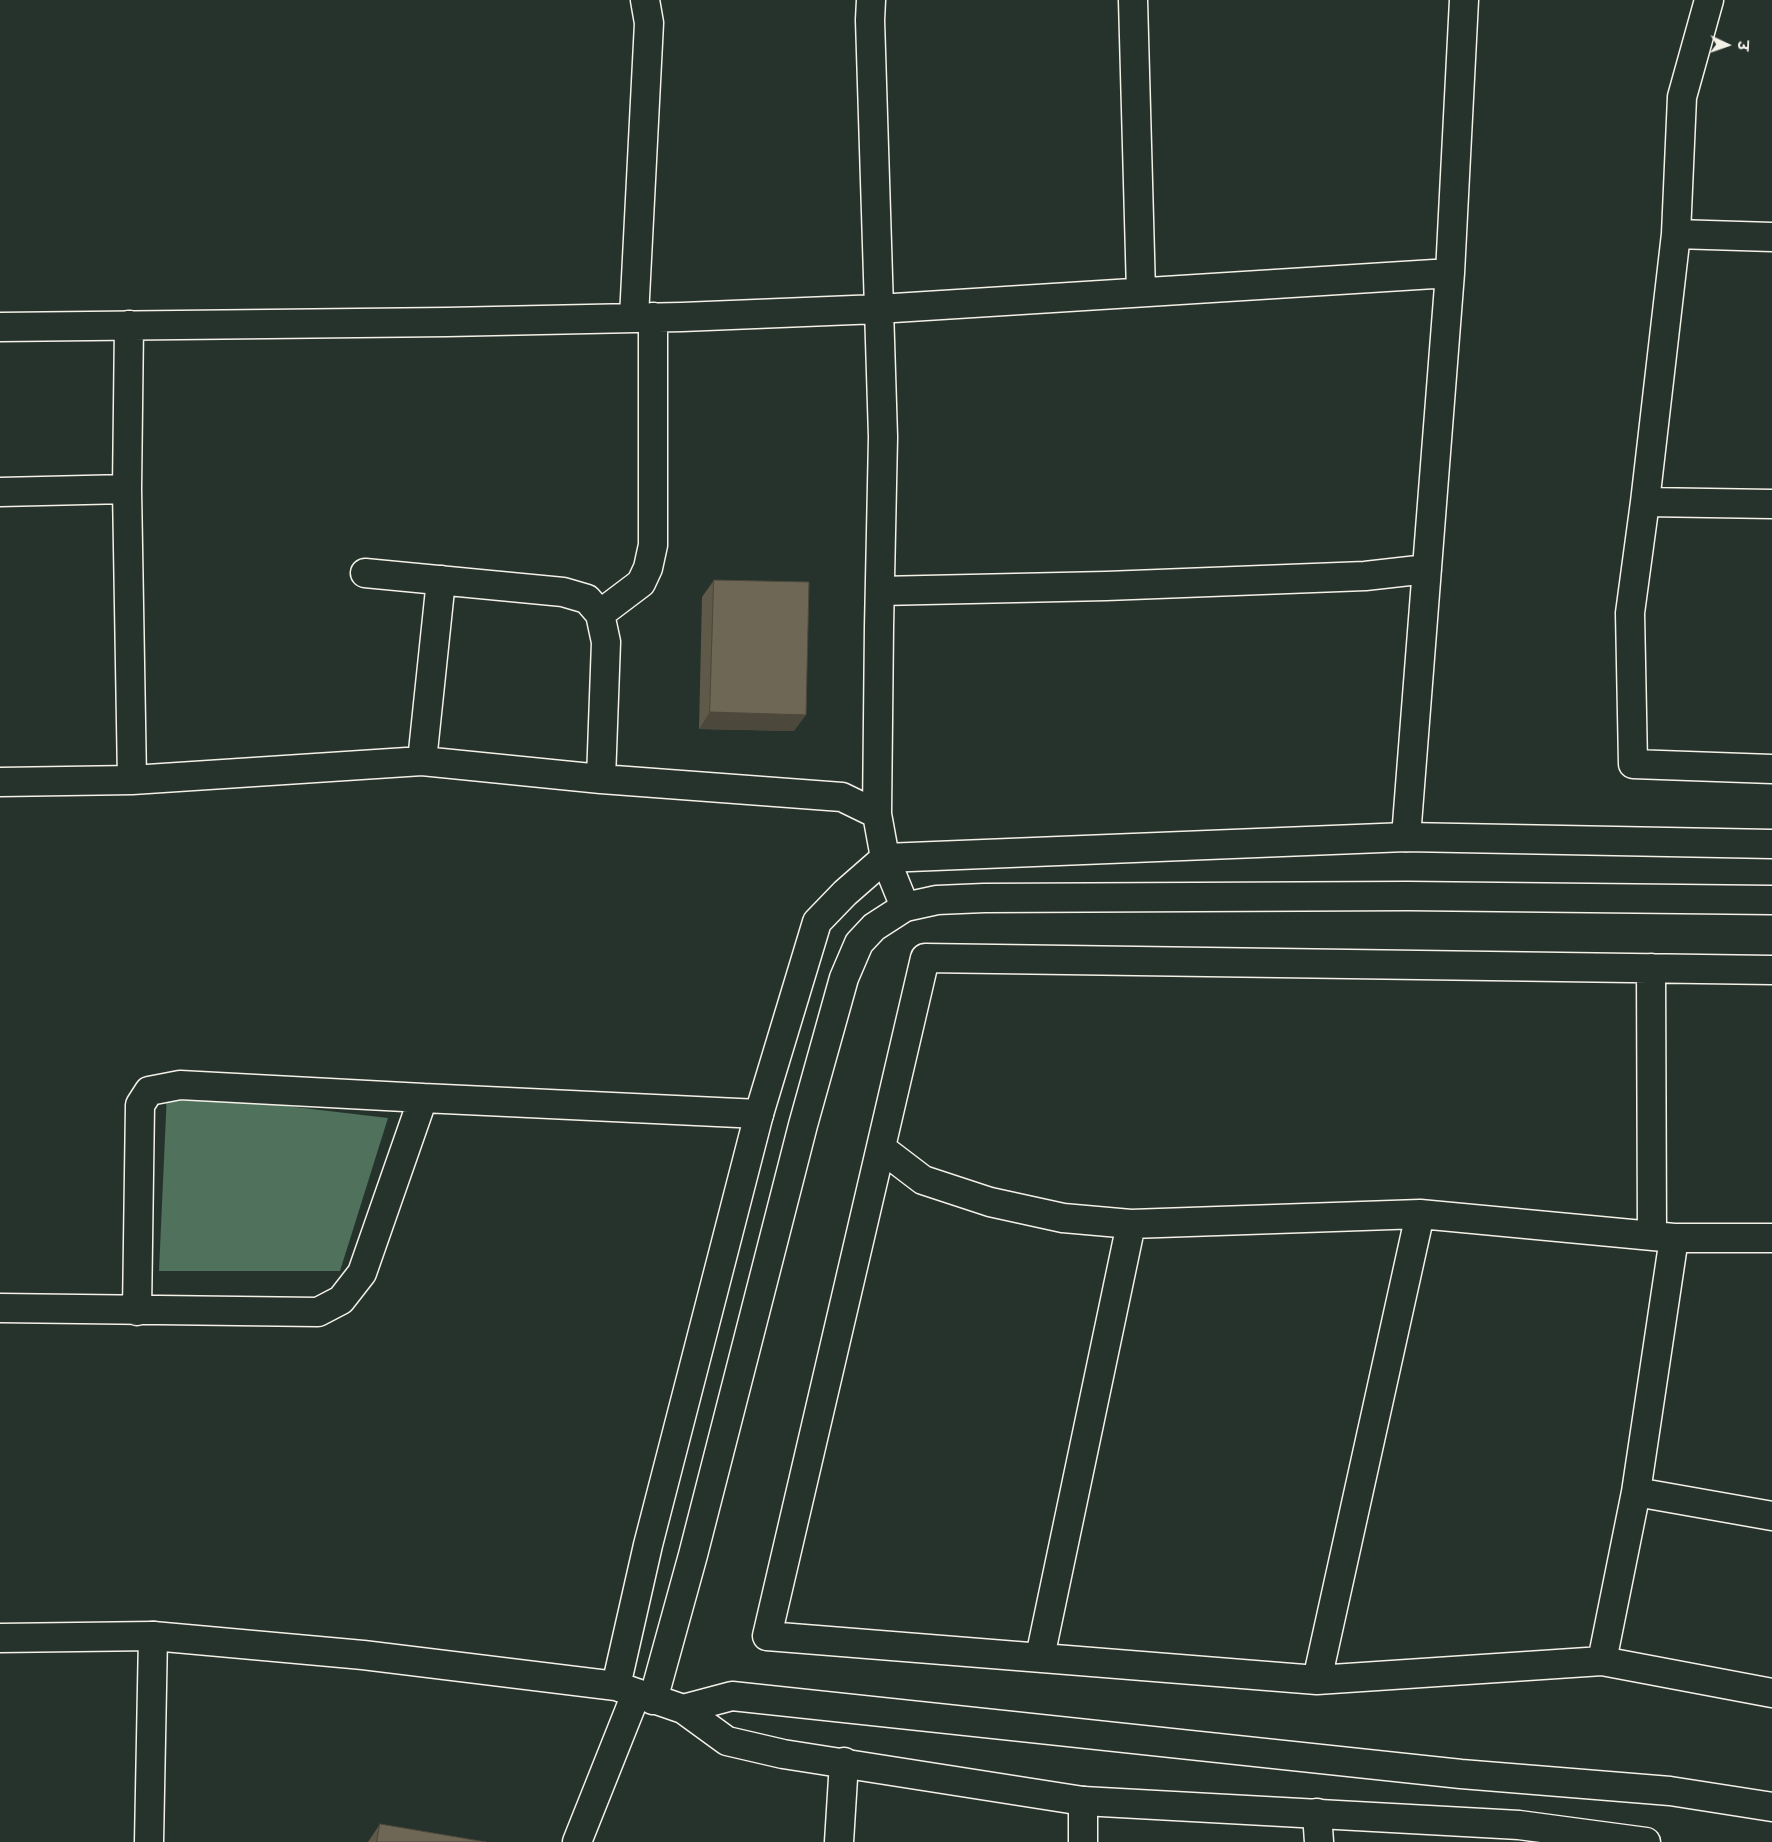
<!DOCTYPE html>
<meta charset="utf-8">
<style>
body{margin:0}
#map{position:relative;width:1772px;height:1842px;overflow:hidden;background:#26332d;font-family:"Balsamiq Sans","Playpen Sans Deva",sans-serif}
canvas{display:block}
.north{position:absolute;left:1702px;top:20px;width:50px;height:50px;-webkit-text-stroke:4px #26332d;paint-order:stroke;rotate:93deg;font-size:14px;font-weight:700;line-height:20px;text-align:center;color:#f4f1e8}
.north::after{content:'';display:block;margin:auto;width:18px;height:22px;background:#f4f1e8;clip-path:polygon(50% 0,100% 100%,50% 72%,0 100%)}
</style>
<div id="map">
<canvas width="1772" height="1842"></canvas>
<div class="north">उ</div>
</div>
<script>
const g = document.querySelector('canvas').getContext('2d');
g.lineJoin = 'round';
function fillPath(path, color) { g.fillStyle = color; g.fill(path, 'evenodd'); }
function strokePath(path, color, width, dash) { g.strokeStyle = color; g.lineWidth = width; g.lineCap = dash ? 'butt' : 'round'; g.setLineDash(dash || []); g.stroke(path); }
const green = new Path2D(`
 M167,1092l221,26 -48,153h-181z`);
const minor = new Path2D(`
 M871,0l-1,20 13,417 -4,190 -2,187 8,44 20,49
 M1133,0l8,292
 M1709,0l-27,97 -6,137 -31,268 -15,111 3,151 139,5
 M1676,234l96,3
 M634,317l15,-294 -4,-23
 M129,325l-2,164 5,291
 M0,327l447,-5 235,-5 196,-8 572,-36
 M0,492l127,-3
 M1645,502l127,2
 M365,573l198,19 24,7 13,15 6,28 -5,137
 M880,591l226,-5 259,-10 62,-7
 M600,614l41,-31 7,-15 5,-23v-228
 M422,761l19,-181
 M0,782l132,-2 290,-19 179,18 241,18 35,17
 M1406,837l44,-564 14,-273
 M1651,968l1,268
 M1772,970l-847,-12 -158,678 550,44 285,-19 170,32
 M423,1098l336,16
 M881,1148l42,32 67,22 73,16 68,6 289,-10 254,24h98
 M0,1308l318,4 23,-12 21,-27 61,-175 -243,-13 -31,6 -9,14 -3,206
 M1636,1492l136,24
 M1040,1657l91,-433
 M1602,1661l34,-169 38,-254
 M1317,1680l103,-466
 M1317,1813l2,29
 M149,1842l4,-206
 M577,1842l59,-148
 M839,1842l5,-80
 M1083,1842v-41`);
const tertiary = new Path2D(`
 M0,1638l153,-2 210,19 253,31 67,23 44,32 56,13 300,47 436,24 127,17
 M616,1686l32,-141 111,-431 58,-192 28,-29 40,-35 521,-21 366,7
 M653,1700l40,-145 110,-430 41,-147 15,-35 15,-16 31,-20 32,-7 47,-2 424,-2 364,4
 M683,1709l49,-13 729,78 209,17 102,16`);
const wall = new Path2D(`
 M714,580l80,151 -95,-2 3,-132z
 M380,1824l106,18h-118z`);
const shadedWall = new Path2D(`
 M710,712l96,3 -12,16 -95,-2z`);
const building = new Path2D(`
 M714,580l95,2 -3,133 -96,-3z
 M380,1824l106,18h-109z`);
fillPath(green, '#50715b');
strokePath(minor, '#f4f1e8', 31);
strokePath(tertiary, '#f4f1e8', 31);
strokePath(minor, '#26332d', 28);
strokePath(tertiary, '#26332d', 28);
fillPath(wall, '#5f594a');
fillPath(shadedWall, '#4d483c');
fillPath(building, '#6e6756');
strokePath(building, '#4d483c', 1);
</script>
